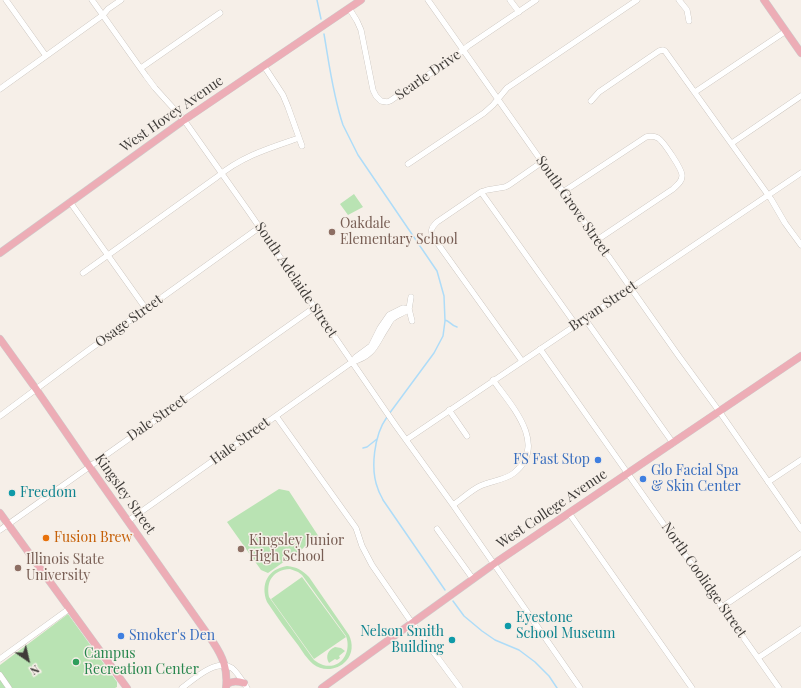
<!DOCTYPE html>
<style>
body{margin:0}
#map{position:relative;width:801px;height:688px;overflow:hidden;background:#f6efe8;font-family:"Playfair Display",serif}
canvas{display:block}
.north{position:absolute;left:8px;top:640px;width:40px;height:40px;-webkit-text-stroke:3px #f6efe8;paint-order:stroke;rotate:146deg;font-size:11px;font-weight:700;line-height:16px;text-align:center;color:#3f3c39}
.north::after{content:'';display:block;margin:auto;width:14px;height:18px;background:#3f3c39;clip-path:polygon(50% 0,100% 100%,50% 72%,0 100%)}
</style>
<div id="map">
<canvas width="801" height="688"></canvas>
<div class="north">N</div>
</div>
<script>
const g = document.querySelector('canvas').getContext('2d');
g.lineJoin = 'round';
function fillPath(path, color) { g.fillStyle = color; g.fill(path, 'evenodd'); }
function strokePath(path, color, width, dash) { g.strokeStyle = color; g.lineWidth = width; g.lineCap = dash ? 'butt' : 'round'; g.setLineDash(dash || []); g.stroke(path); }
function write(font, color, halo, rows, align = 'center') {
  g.font = font + ' "Playfair Display",serif'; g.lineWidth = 3; g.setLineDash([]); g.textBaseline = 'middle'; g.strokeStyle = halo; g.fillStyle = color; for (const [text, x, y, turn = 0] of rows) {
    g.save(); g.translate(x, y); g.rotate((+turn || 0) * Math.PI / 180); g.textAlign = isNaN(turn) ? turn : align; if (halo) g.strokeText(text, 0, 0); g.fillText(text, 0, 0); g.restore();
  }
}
const green = new Path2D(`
 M354,194l9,13 -15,8 -8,-11z
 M279,489l10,2 30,46 -51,36 -7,-3 -34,-48z
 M287,566c10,1 15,4 22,11l40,58c4,8 4,19 -3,26 -8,9 -23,11 -33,3 -6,-5 -11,-13 -15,-19 -11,-14 -21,-28 -31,-43 -7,-18 1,-33 20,-36zM290,569l8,3 4,3 44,61c6,16 -5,34 -23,29 -3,-1 -6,-3 -9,-5l-45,-63c-3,-16 4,-27 21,-28z
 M302,577l44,60 -32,22 -43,-60z
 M68,614l49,68v5l-2,1h-115v-23z
 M335,647l6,1 4,3 -6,5 1,2 -3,2 -2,-1 -6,4c-4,-7 -1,-13 6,-16z`);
const stream = new Path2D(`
 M317,0l4,19
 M324,34c5,29 9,62 19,91 5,10 10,20 15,30l79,116 7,25 1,25 -2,15 -9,17 -45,61
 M445,320c5,1 5,5 12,7
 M387,417c-13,18 -17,52 -9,72 1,4 4,8 5,11l62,90
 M363,448l4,-1 10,-8
 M453,601l11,15 18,15 13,9 24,10 16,12 14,14 8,12`);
const minor = new Path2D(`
 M6,0l40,56
 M92,0l54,76 9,12 29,32 65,92 147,214 57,79 127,183
 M428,0l250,355 41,56 82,118
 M510,0l9,12
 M679,0l8,10 2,11
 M349,8l8,13 4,9 12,60 3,6 5,5 6,1 3,-1 67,-46 11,-9 68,-46
 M264,66l19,29 5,12 14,39
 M141,68l79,-55
 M0,89l103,-74 5,-6 13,-9
 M695,92l91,-61
 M591,101l8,-9 60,-41 4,-1 2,1 106,148 14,24 16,22
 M732,143l69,-47
 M408,164l76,-51 9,-8 14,-17 130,-88
 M481,192l95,133
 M563,192l83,-55c4,-1 8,-1 12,1 5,3 25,32 24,38 0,6 -5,9 -9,13l-76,51
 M70,202l76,107
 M83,273l134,-96c25,-21 53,-29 82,-39
 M411,297l-2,12 3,12
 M403,308l6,1c-5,4 -12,6 -17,10 -2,2 -3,5 -5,8 -11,16 -12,29 -35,35l4,-5 15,-11 9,-18 9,-13z
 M585,319l88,124
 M540,349l239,339
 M522,361l-89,-124c-3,-7 -1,-10 4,-15l44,-30 6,-2 18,-3 4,-2 33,-23
 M449,410l18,26
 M0,416l86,-64 174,-125
 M276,416l80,112 6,18 10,19 40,58 48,65
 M406,440l395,-267
 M768,482l33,-22
 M453,505c9,-6 17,-14 27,-19 11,-5 25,-6 34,-13 35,-28 -3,-68 -21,-93
 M569,513l123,175
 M128,521l224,-159
 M437,529l36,50
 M0,530l315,-223
 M722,607l79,-54
 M758,658l43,-29
 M0,659l69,-50
 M0,675l9,13
 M182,688c12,-9 34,-30 50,-20 6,5 11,14 15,20`);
const major = new Path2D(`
 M764,0l37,53
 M0,253l184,-133 177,-120
 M0,339l36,50 53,77 124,176c10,15 15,27 13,46
 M0,513l127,175
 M227,684c6,-3 10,-3 17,-1
 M322,688l176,-127 303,-205`);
const markers = [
 [332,232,4,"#8d6e63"],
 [598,460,4,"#3f7fe0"],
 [643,479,4,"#3f7fe0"],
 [12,493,4,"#0f9aa8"],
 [46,538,4,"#e8710a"],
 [241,549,4,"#8d6e63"],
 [18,568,4,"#8d6e63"],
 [508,626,4,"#0f9aa8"],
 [121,636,4,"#3f7fe0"],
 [452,640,4,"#0f9aa8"],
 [76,662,4,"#2e9e5b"]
];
const streetNames = [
 ["Searle Drive",428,75,-35],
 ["West Hovey Avenue",172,114,-35],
 ["South Grove Street",573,206,55],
 ["South Adelaide Street",296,280,56],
 ["Bryan Street",603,306,-34],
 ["Osage Street",129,321,-36],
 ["Dale Street",157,418,-35],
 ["Hale Street",240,441,-36],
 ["Kingsley Street",125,494,55],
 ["West College Avenue",552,509,-34],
 ["North Coolidge Street",704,580,55]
];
const educationNames = [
 ["Oakdale",340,224],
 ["Elementary School",340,240],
 ["Kingsley Junior",249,541],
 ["High School",249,557],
 ["Illinois State",26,560],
 ["University",26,576]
];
const shopNames = [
 ["FS Fast Stop",590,460,"right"],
 ["Glo Facial Spa",651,471],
 ["& Skin Center",651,487],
 ["Smoker's Den",129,636]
];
const cultureNames = [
 ["Freedom",20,493],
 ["Eyestone",516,618],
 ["School Museum",516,634],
 ["Nelson Smith",444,632,"right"],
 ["Building",444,648,"right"]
];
const foodNames = [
 ["Fusion Brew",54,538]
];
const leisureNames = [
 ["Campus",84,654],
 ["Recreation Center",84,670]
];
fillPath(green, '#b9e3b3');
strokePath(stream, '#aedcf8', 1.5);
strokePath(minor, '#bdb6af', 6);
strokePath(major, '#cdcccc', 8);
strokePath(minor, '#fff', 5.5);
strokePath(major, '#edadb6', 7);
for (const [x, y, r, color] of markers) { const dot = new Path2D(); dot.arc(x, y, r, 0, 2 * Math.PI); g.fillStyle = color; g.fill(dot); strokePath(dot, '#f6efe8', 1.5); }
write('14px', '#3f3c39', '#f6efe8', streetNames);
write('14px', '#785e54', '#f6efe8', educationNames, 'left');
write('14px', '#366cbe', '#f6efe8', shopNames, 'left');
write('14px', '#0d838f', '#f6efe8', cultureNames, 'left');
write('14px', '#c56008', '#f6efe8', foodNames, 'left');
write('14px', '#27864d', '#f6efe8', leisureNames, 'left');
</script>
